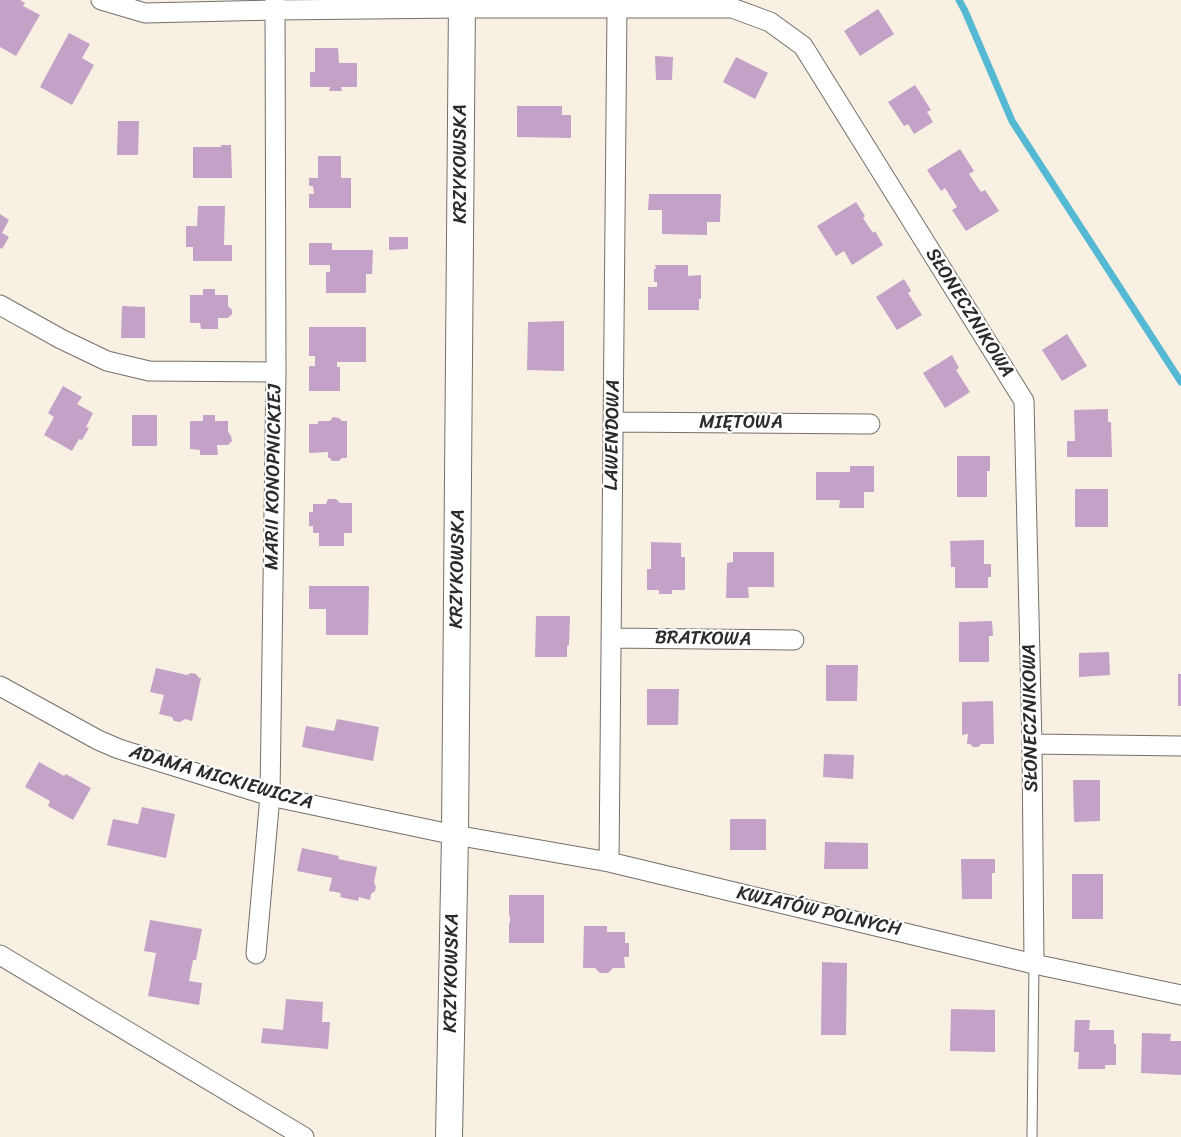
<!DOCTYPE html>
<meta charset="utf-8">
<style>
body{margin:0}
canvas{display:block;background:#f8f0e2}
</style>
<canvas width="1181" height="1137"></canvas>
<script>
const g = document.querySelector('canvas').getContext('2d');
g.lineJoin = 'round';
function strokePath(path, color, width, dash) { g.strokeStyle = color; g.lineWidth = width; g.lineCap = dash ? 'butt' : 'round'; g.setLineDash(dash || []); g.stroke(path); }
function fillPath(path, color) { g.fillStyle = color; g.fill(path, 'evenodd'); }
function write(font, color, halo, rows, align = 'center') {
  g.font = font + ' Sriracha,sans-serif'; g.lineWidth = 4.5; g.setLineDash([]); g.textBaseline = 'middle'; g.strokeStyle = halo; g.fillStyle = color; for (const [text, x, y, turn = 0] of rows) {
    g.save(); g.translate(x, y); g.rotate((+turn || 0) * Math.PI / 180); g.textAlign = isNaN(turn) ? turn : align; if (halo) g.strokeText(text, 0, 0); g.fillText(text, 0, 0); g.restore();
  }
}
const stream = new Path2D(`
 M959,0l6,11 47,110 169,261`);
const building = new Path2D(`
 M0,0h20l5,3 -2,3 17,9 -24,41 -16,-9z
 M878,9l16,25 -34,22 -16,-25z
 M69,33l21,11 -8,14 12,7 -22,40 -32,-18z
 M315,48h23l1,15h18v24h-16l1,4h-13l1,-4h-20v-15h5z
 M655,56l18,1 -1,23h-16z
 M736,57l32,16 -13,26 -32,-17z
 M915,85l16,25 -4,2 6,10 -19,12 -6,-10 -4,2 -16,-24z
 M517,106h45v9h9v23l-54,-1z
 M118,121h21l-1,34h-21z
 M221,145h10l1,33h-39v-31h28z
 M960,149l14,22 -5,3 12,18 4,-2 14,21 -33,20 -14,-21 5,-3 -12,-19 -4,3 -14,-21z
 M318,156h23v22h10v30h-42v-14h5l-1,-8h-4v-8h9z
 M649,194h72l-1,28h-13v13l-45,-1v-24h-14z
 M856,202l9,14 -2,2 10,15 2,-2 8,14 -31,20 -8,-14 -8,5 -19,-30z
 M198,206h27l-1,39h8v16h-39v-14h-7v-21h11z
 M0,214l9,6 -7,13 7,4 -7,12 -2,-1z
 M389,237h19v12l-19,1z
 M309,243h23v7h41l-1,24h-6v19h-40v-21h4v-7h-21z
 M655,265h33v11l13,-1v24h-2v11h-51v-23h9v-5h-3v-13h2z
 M904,279l7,12 -3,2 14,22 -25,15 -21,-33z
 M203,289h12v6h13v11l4,4v4l-4,4h-10v11h-17l-1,-6h-10v-28h13z
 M122,306l23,1v31h-24z
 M564,321v50l-37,-1 1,-48z
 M309,327h57v35h-29v5h3v24h-31v-25h6v-10h-6z
 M1067,334l20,32 -25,15 -20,-31z
 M952,355l7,13 -3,2 14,22 -25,16 -22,-35z
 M63,386l19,11 -5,7 16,9 -7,14 3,1 -7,12 -3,-1 -7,12 -28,-16 10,-18 -6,-4z
 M1108,409v13h3l1,35h-45v-16h8l-1,-31z
 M132,415h25v31h-25z
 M203,415h12v6h13v11l3,4 1,5 -4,4h-11l1,10h-18v-5l-10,-1v-28h13z
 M333,417l6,1 3,3h5v37h-5l-3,3h-7l-2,-3h-2v-6l-19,1v-29h9v-3h12z
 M957,456h33v15h-3v26h-30z
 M850,466h24v26h-10v16h-25l1,-8h-24v-28h34z
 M1075,489h33v38h-33z
 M328,499h8l4,4h12v30h-8v13h-25v-13h-6v-7h-4v-14h4v-8h13z
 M984,540v24h7v13h-3v11h-33v-21h-4l-1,-26z
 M651,542l30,1v14h4v33h-13v4h-13v-4h-12v-21h4z
 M733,552h41v35h-26l1,11h-23l1,-35 6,-1z
 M309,586h60l-1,49h-42v-26h-17z
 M536,616h34l-1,29 -2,1v11h-32z
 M992,621l1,15h-4v26h-30v-40z
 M1109,652l1,23 -31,2v-24z
 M826,665h32l-1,36h-31z
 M156,668l31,7 4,-2 5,1 3,4h2l-9,43 -7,-2 -5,3 -6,-1 -2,-4 -13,-3 5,-19 -14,-3z
 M1178,674h3v32h-3z
 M647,689h32l-1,36h-31z
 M993,701l1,43h-13l-3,3h-5l-3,-3h-3l1,-10 -6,1v-33z
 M337,719l42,8 -6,34 -71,-14 4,-21 28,5z
 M824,754l30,1 -1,24 -30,-2z
 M39,762l25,14 2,-2 25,14 -18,32 -25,-14 2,-5 -25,-14z
 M1073,780h27v41l-26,1z
 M142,807l33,7 -9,44 -59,-13 6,-26 25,5z
 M730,819h36v31h-36z
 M825,842l43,1v26h-44z
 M302,848l37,8 -1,3 39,8 -3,15 2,5 -1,4 -4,3 -1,6 -11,-3 -1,4 -18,-4 1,-4 -12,-2 3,-13 -35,-7z
 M961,859h34v14h-3v26h-30z
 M1072,874h31v45h-31z
 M509,895h35v48h-35v-20h1v-8l-1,1z
 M150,920l52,9 -6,31h-3l-4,21 13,2 -3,22 -51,-9 8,-43 -12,-2z
 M584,926h23v6h18v11h4v14h-5l1,11h-12l-5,5h-8l-5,-5h-12z
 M822,962l25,1 -1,72h-25z
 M286,999l37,3 -1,20h8l-2,27 -67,-6 2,-15 20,2z
 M951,1009l44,1v42l-45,-1z
 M1075,1020h15l-1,10h25v14h2v21h-11v4h-27l1,-17h-5z
 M1142,1033l29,1 -1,7h11v34l-40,-2z`);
const lane = new Path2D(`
 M1032,1137l2,-173`);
const street = new Path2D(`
 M101,0l44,13 130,-3 187,-2h270l38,14 33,24 221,355 8,343 2,220
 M0,305l61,34 46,22 42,10 127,1
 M613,422l257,2
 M611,638l183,2
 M0,686l98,54 21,9 151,47 185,39 154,27 425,102 147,31
 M1032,744l149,2
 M609,862l8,-854
 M256,954l14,-158 6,-424 -1,-372
 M0,955l304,182`);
const secondary = new Path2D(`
 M449,1137l6,-302 7,-835`);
const streetNames = [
 ["KRZYKOWSKA",461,164,-90],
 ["SŁONECZNIKOWA",969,313,58],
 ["MIĘTOWA",741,423],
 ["LAWENDOWA",613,435,-89],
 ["MARII KONOPNICKIEJ",274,477,-89],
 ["KRZYKOWSKA",458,569,-89],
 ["BRATKOWA",703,639,1],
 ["SŁONECZNIKOWA",1031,718,-91],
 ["ADAMA MICKIEWICZA",221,778,16],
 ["KWIATÓW POLNYCH",819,912,13],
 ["KRZYKOWSKA",452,973,-89]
];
strokePath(stream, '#55b9d4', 7);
fillPath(building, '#c4a1c6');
strokePath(lane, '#73706b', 11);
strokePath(street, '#73706b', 21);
strokePath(secondary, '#73706b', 28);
strokePath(lane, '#fff', 9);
strokePath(street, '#fff', 19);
strokePath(secondary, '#fff', 26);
write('19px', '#2b2b2b', '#fff', streetNames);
</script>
